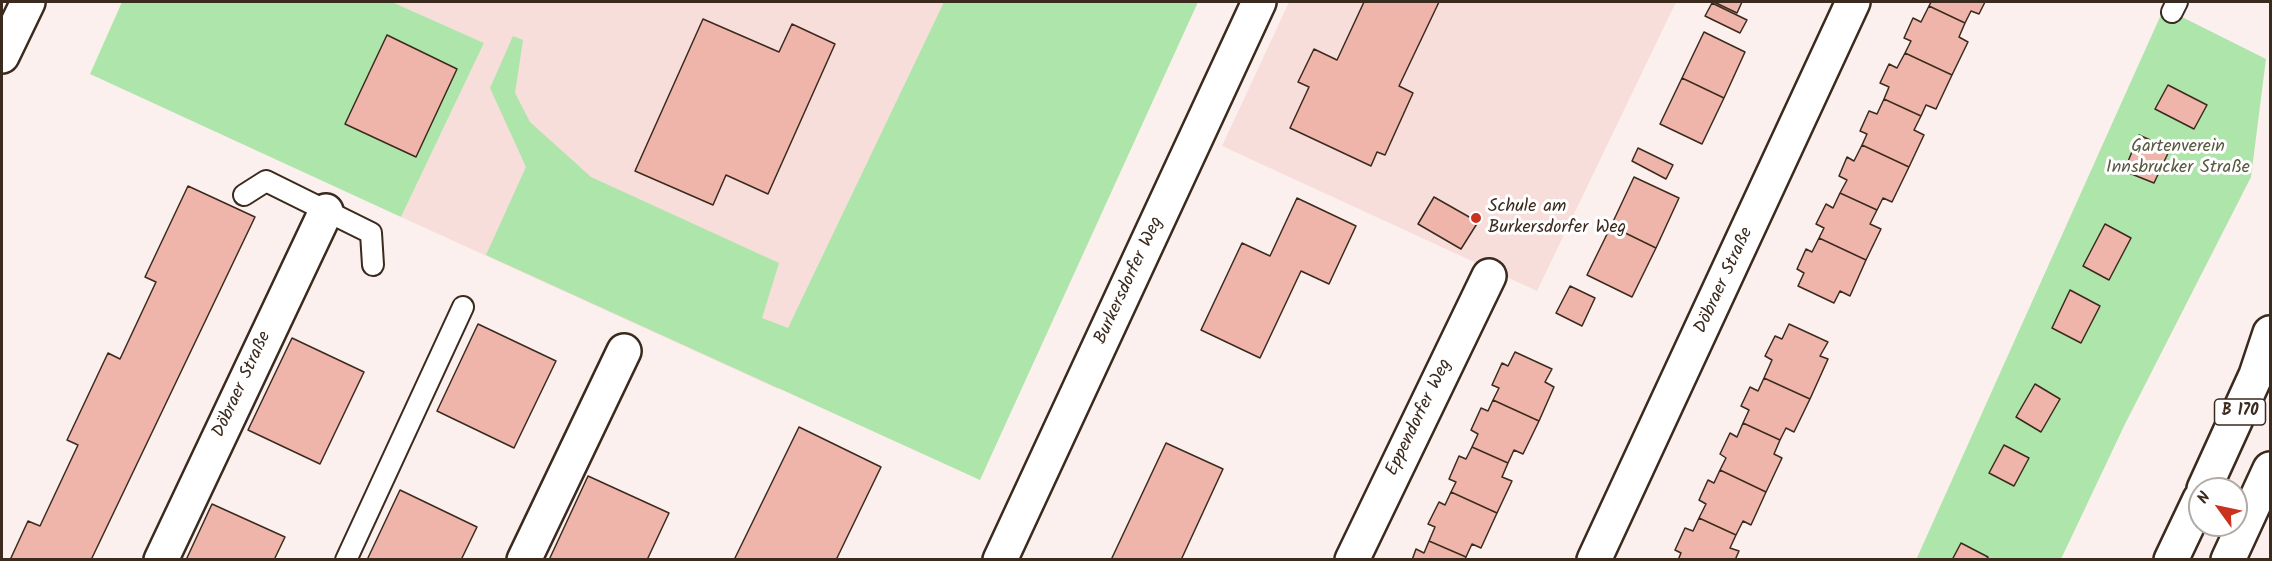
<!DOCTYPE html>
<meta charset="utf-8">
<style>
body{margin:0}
#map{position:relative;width:2272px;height:561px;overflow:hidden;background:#fcf0ee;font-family:Kalam,sans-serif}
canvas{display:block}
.frame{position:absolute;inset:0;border:3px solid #3b2a1e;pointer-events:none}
.north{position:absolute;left:2188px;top:477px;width:60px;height:60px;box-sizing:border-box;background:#fff;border:2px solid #b1aaa5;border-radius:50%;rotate:303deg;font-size:16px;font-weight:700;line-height:24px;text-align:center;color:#3b2a1e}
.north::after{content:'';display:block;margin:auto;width:21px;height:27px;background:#c8321e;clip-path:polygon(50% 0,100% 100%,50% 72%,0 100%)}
</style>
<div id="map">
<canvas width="2272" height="561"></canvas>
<div class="frame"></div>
<div class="north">N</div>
</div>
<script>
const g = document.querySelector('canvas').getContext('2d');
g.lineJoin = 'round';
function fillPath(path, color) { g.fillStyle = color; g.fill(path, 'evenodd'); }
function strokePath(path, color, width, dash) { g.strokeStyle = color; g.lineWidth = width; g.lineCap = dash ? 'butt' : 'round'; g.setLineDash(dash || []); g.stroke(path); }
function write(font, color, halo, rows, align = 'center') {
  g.font = font + ' Kalam,sans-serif'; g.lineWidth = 6; g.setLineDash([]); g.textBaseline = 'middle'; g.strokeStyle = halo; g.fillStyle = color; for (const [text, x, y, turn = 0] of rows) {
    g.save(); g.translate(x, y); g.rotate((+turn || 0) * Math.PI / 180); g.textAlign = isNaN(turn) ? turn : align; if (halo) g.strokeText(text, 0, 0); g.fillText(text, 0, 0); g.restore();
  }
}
const built = new Path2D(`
 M392,2h575l-189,387 -377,-172 83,-174z
 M1289,2h387l-139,289 -315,-145z`);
const green = new Path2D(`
 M122,2h270l92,41 -83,174 -311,-143z
 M944,2h254l-218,478 -494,-225 40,-88 -36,-79 23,-52 10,4 -8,53 15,29 61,55 188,86 -17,55 26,10z
 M2164,8l102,51 -15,118 -126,247 -64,135 -145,1z`);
const building = new Path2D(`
 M1364,2h75l-40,84 14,7 -28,62 -8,-3 -6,14 -81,-38 19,-41 -11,-5 16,-33 23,11z
 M1714,2h28l-5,11z
 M1931,2h54l-6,12 -8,-3 -6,12 -36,-17z
 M1712,3l35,17 -7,13 -35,-17z
 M1929,6l36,17 -6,14 9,5 -16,33 -47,-22 6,-12 -7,-3 9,-20 8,4z
 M703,19l76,33 13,-28 43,20 -67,150 -42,-19 -13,30 -78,-34z
 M1704,32l41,20 -21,46 -42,-20z
 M387,35l70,34 -41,88 -71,-33z
 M1905,53l47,22 -16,34 -10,-4 -5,11 -37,-17 5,-12 -9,-4 9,-19 8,4z
 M1682,78l42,20 -22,46 -42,-20z
 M2168,85l39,20 -13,24 -39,-20z
 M1884,99l37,17 -7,14 10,5 -15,32 -47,-22 5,-11 -7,-3 9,-20 8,3z
 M2139,135l31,14 -16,34 -30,-12z
 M1862,145l47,22 -17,35 -9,-4 -6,12 -37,-17 7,-13 -8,-4 8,-19 7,4z
 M1638,148l35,17 -7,14 -34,-18z
 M1634,177l45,21 -23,50 -45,-22z
 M188,186l67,31 -164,343h-81l18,-39 12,5 38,-81 -11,-5 41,-87 12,6 36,-77 -11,-5z
 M1840,193l37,17 -7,14 11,5 -15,31 -47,-22 5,-10 -8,-4 10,-20 7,4z
 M1434,197l44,25 -17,27 -43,-25z
 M1297,198l59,28 -27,58 -28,-13 -41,87 -59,-28 41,-87 28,13z
 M2105,224l26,14 -22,42 -26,-14z
 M1611,226l45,22 -24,49 -45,-22z
 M1819,238l47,22 -16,36 -10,-5 -6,12 -36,-17 6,-13 -7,-4 9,-20 6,3z
 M1570,286l25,12 -13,28 -26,-13z
 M2070,290l30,16 -19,37 -29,-15z
 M478,324l78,37 -42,87 -77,-37z
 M1789,324l39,18 -8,14 8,3 -18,40 -46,-21 8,-18 -7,-4 10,-20 7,3z
 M292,338l72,34 -44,92 -72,-34z
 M1515,352l37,17 -7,13 9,5 -15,34 -46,-21 6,-12 -7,-3 10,-22 6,3z
 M1764,378l46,21 -16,33 -8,-4 -6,12 -37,-17 6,-13 -8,-4 9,-19 8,4z
 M2035,384l25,15 -19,33 -25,-15z
 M1493,400l46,21 -16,33 -9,-4 -6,13 -36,-16 6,-13 -7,-4 10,-22 7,3z
 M1743,423l37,17 -6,14 8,4 -16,34 -46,-22 6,-12 -6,-4 10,-21 7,4z
 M799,427l82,40 -45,93h-102z
 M1166,443l57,26 -42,91h-70z
 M2004,445l25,13 -15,28 -25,-13z
 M1472,447l36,16 -6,14 10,4 -15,32 -46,-21 5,-10 -7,-3 10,-23 7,3z
 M1720,470l46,22 -15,33 -8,-4 -7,14 -37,-17 7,-14 -7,-4 9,-20 6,3z
 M588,476l81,37 -22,47h-98z
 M400,490l77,37 -16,33h-94z
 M1451,492l46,21 -16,35 -9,-4 -6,13 -37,-16 6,-14 -7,-3 11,-22 6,3z
 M212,504l73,33 -11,23h-88z
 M1699,518l37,17 -6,13 9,3 -4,9h-57l3,-7 -6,-3 10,-22 8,3z
 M1429,541l37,16 -1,3h-53l4,-11 8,4z
 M1961,543l27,14 -2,3h-34z`);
const lane = new Path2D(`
 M2172,12l5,-10
 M244,195l22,-14 105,52 2,32
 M346,560l117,-253`);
const street = new Path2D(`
 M161,560l165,-349
 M524,560l100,-209
 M1000,560l259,-558
 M1352,560l137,-284
 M1594,560l259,-558`);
const secondary = new Path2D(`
 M2,56l26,-54`);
const primary = new Path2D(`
 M2204,489l52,-114 14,-42
 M2171,560l29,-61
 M2228,560l42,-91`);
const markers = [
 [1476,218,6,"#c8321e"]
];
const shields = [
 [2240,412,51]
];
const shieldNames = [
 ["B 170",2240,412]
];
const parkNames = [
 ["Gartenverein",2178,148],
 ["Innsbrucker Straße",2178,169]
];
const poiNames = [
 ["Schule am",1488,208],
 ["Burkersdorfer Weg",1488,229]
];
const streetNames = [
 ["Burkersdorfer Weg",1130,281,-65],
 ["Döbraer Straße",1725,281,-65],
 ["Döbraer Straße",243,385,-65],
 ["Eppendorfer Weg",1420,418,-64]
];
fillPath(built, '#f8deda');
fillPath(green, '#ade5aa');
fillPath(building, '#efb5aa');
strokePath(building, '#3b2a1e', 1.5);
strokePath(lane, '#3b2a1e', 24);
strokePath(street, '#3b2a1e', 38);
strokePath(secondary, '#3b2a1e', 38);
strokePath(primary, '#3b2a1e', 38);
strokePath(lane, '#fff', 20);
strokePath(street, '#fff', 33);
strokePath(secondary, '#fff', 33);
strokePath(primary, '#fff', 33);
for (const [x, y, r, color] of markers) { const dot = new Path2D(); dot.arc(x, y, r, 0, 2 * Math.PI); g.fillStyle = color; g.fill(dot); strokePath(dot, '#fff', 2); }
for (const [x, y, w] of shields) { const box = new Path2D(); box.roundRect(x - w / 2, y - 13, w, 26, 4.5); g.fillStyle = '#fff'; g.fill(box); strokePath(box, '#3b2a1e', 1.5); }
write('bold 16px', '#3b2a1e', null, shieldNames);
write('18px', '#585941', '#fff', parkNames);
write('18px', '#3b2a1e', '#fff', poiNames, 'left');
write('18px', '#3b2a1e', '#fff', streetNames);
</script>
